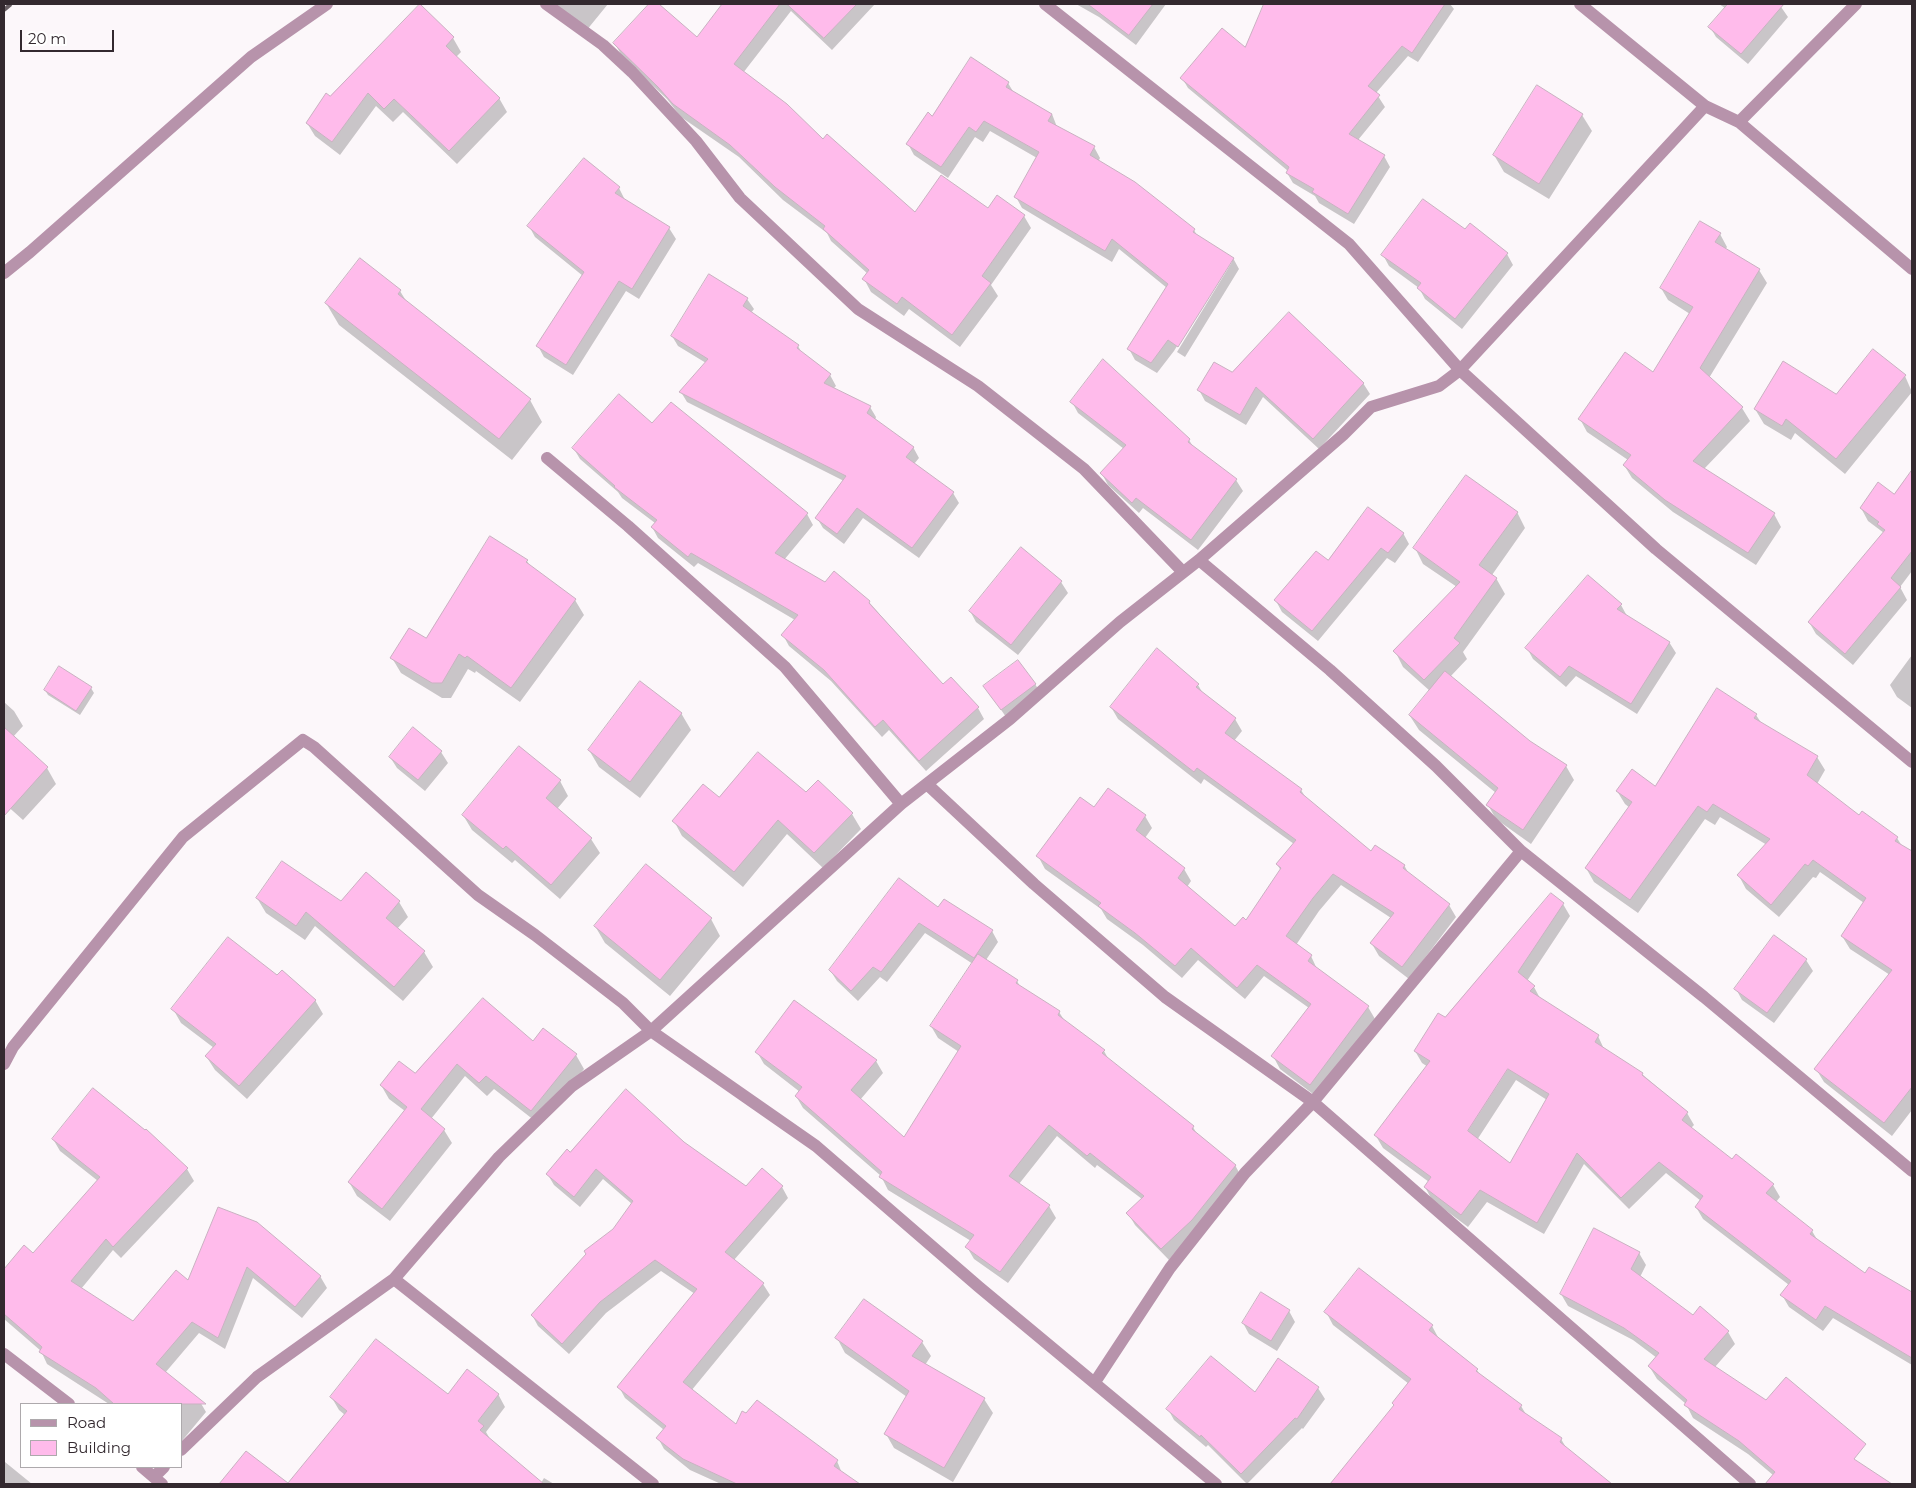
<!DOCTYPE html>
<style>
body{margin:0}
#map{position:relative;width:1916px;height:1488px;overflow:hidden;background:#fcf7fa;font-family:Montserrat,sans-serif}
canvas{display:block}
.frame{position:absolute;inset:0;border:5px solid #33292f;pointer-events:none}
.legend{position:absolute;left:20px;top:1403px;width:162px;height:65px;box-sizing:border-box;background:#fff;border:1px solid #ada9ac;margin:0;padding:6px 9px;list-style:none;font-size:15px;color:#33292f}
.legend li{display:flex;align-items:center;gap:10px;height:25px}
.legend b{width:25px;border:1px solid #ada9ac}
.scale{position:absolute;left:20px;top:30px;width:94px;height:22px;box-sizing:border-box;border:2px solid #33292f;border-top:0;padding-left:6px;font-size:15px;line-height:18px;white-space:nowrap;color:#33292f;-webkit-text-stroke:4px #fff;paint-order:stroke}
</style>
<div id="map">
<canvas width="1916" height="1488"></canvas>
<div class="frame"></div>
<ul class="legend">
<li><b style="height:6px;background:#b793ab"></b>Road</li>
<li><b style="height:14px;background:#ffbbeb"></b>Building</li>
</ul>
<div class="scale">20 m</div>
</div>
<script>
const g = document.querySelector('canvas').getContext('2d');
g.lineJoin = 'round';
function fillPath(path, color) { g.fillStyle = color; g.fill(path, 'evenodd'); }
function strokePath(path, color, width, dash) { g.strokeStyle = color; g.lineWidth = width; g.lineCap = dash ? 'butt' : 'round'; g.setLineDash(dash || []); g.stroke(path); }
const shadow = new Path2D(`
 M549,4h59l-22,27z
 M650,4h7l40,34 26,-34h152l-43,46 -41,-39 -48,62 172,141 73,-5 36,7 7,12 -40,57 7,11 -38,51 -51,-38 -5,7 -33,-24 -7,-13 4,-5 -37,-33 -4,-8 -44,-33 -44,-43 -58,-40 -14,-18 -45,-43 -7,-12z
 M1076,4h90l-30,41 -37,-28z
 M1266,4h184l4,5 -36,53 -10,-6 -32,37 9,14 -27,33 26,16 6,11 -36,57 -35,-21 -4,-7 -22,-13 -6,-10 1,-2 -100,-83 -6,-10 63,-28z
 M1719,4h60l9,13 -40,47 -32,-27 -6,-10 15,-19z
 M453,38l8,14 -5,5 43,41 8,14 -50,52 -54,-52 -10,10 -17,-16 -36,49 -25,-19 -8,-13 24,-25z
 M1008,83l6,10 38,21 5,13 37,20 6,11 -2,4 96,68 4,7 35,21 6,11 -54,88 -8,-5 55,-90h-3l-55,89 -17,22 -22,-13 -6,-11 38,-61 -48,-39 -7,13 -90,-54 -6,-11 21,-39 -47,-27 -7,11 -8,-5 -27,41 -34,-23 -6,-11 25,-27z
 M1582,115l10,16 -43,68 -45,-27 -10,-17z
 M584,159l35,29 6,12 44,28 7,11 -37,60 -13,-8 -53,84 -29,-18 -6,-11 45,-70 -48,-39 -6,-11z
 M1470,225l37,29 6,11 -51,64 -37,-30 -6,-11 -30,-22 -6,-11 82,-24z
 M1720,234l7,13 -2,3 34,20 8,13 -58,95 33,30 8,13 -46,48 70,45 7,13 -25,38 -83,-53 -41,-34 -8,-13 4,-5 -41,-28 -7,-13 74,-46 36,-59 -22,-14 -7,-12z
 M400,291l8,13 122,96 12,22 -30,38 -173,-135 -13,-22z
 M747,299l7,10 -3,4 47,33 5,9 27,20 6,11 -3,3 37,18 6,10 -1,3 38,27 6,11 -5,6 39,29 6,10 -40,55 -56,-40 -19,26 -21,-16 -6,-10 27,-37 -157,-79 -6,-10 25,-29 -28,-17 -6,-10z
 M1232,374l131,9 7,11 -51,55 -56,-52 -17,28 -41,-24 -6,-11z
 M1905,376l7,16 -67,82 -50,-41 -4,7 -27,-16 -9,-15 81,-14z
 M1072,402l117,38 5,8 42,32 7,11 -45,59 -55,-42 -4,5 -31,-28 -6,-11 22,-25 -46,-36z
 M652,425l155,89 6,11 -29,35 42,23 43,19 73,84 9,-8 27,30 6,11 -58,52 -37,-41 -7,7 -51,-56 -42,-35 -6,-11 12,-15 -97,-57 -4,4 -36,-29 -6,-11 3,-4 -33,-25 -4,-6 -38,-33 -6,-10z
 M1912,472v99l-12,16 7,13 -54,65 -37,-31 -7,-12 75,-89 -16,-12 -7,-13 33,-12z
 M1517,512l8,16 -33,47 4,3 9,16 -42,58 4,7 -17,18 79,65 37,24 8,14 -43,64 -35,-25 -8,-14 8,-12 -77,-63 -9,-14 20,-25 -27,-24 -8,-16 62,-64 -34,-23 -8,-16z
 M1403,533l6,11 -14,19 -8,-5 -69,83 -36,-29 -6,-11 52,-39z
 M527,561l3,5 45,34 9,15 -64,87 -44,-31 -1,2 -7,-4 -17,29h-9l-41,-25 -9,-15 35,-18z
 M1061,582l7,11 -50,62 -42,-33 -6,-11z
 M1621,605l6,11 42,26 7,11 -39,61 -61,-38 -10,11 -33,-28 -6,-11z
 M1912,655v53l-15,-11 -7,-12z
 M1035,684l7,11 -34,25 -23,-34z
 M1198,685l6,10 31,24 7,12 -8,10 67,49 5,8 65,55 33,12 5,9 40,31 7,12 -47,62 -30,-23 -7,-12 19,-26 -50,-33 -22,26 -23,34 15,11 6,13 51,38 7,12 -58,78 -37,-28 -7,-13 36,-48 -45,-32 -19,23 -47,-39 -16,18 -39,-33 -36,-26 -6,-10 -56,-40 -7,-13 56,-48 51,8 7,12 -7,10 39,31 7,12 -4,6 48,41 12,-6 34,-51 -4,-7 17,-20 -90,-65 -3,5 -83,-65 -7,-12z
 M91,688l3,5 -14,22 -32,-20 -3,-5z
 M4,702l10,9 9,15 -10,11 34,31 9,16 -33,36 -19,-17z
 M681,713l10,17 -51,68 -41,-31 -10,-17z
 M1756,715l6,9 55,33 8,13 -8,14 42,33 38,21 5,8 10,7v179l-5,7 5,4v67l-20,26 -68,-54 -8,-13 74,-94 -40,-26 -8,-13 22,-33 -44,-31 -4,6 -3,-1 -34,40 -33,-28 -7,-13 28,-31 -47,-28 -5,8 -10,-6 -67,94 -44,-31 -8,-14 44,-60 -5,-4 -8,-13 38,-4z
 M413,729l28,23 7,11 -23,28 -28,-23 -7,-11z
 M560,781l8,15 -11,13 34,30 9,14 -40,46 -45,-39 -3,3 -40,-33 -9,-15z
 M818,782l34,32 9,15 -38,39 -36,-34 -44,53 -61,-51 -8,-15 45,-22 87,-5z
 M366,874l33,28 9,15 -11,12 27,23 9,15 -30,34 -88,-75 -10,14 -39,-27 -9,-15 84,5z
 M1563,904l7,12 -43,65 7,6 7,13 57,36 6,13 38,25 45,39 7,12 -3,3 41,32 41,25 7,12 -4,5 36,29 6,10 48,34 4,-7 42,26v71l-79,-47 -10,13 -34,-24 -7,-12 7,-10 -86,-66 -7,-12 5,-6 -35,-28 -37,36 -45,-45 -40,70 -57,-32 -19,25 -36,-27 -7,-13 4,-5 -46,-34 -7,-12 52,-69 -6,-4 -7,-12 30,-32zM1516,1080l31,20 -37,65 -33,-25z
 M939,909l53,22 6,11 -12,18 31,21 4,7 38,24 7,11 38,28 5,9 84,67 5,9 37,29 7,13 -73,82 -34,-35 -7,-12 14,-14 -45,-34 -2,3 -38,-32 -38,48 30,22 7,12 -48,65 -34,-24 -7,-12 4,-6 -83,-51 -7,-14 -78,-68 -7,-12 4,-4 -36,-28 -7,-12 119,9 7,12 -23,27 44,39 55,-87 -21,-14 -7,-12 42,-62 -48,-31 -38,49 -7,-5 -22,24 -21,-20 -7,-11z
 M711,919l9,17 -50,60 -65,-53 -10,-17z
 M1806,960l7,11 -39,52 -32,-23 -6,-11z
 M277,977l38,23 8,14 -76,85 -32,-29 -9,-14 8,-8 -33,-25 -8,-14z
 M543,1029l33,26 8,14 -45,55 -45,-35 -7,7 -22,-20 -34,43 13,11 8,13 -62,78 -33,-25 -8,-14 56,-71 -16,-12 -8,-14 152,-43z
 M146,1130l41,39 7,12 -73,77 -8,-8 -32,39 53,34 55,-41 29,-73 102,67 7,12 -25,30 -49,-40 -28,71 -26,-16 -34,40 34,27 7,12 -25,30v-38h-72l-62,-40 -6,-13 -37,-32v-49l20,-23 10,8 64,-74 -38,-30 -7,-12z
 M684,1143l62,44h36l6,11 -54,62 29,24 7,11 -79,96 45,35 101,35 5,12 16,11h-137l-31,-14 -26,-21 -6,-11 6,-8 -39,-32 -6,-11 76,-93 -34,-23 -55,42 -37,41 -31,-28 -6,-11 82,-85 18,-26 -29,-25 -23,28 -26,-22 -6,-10 22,-22z
 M1639,1253l7,12 -6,12 53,40 35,15 7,12 -20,23 175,117h-64l8,-20 -16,20h-40l-5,-9 -25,-21 -55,-36 -7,-14 -29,-25 -8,-13 8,-8 -24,-18 -65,-34 -7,-12z
 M864,1300l58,42 9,14 -6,9 59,34 9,14 -40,69 -59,-34 -8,-14 21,-37 -62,-44 -8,-15z
 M1289,1311l6,11 -18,29 -28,-17 -6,-11z
 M1326,1312l106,14 7,13 38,31 3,5 41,31 6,10 34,23 6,10 37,30 3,5h-276l64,-78 14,-22 -76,-59z
 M1318,1388l7,11 -22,30 -1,-1 -55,56 -39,-39 -2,2 -32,-27 -6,-11 87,-15z
 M498,1394l7,13 -19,25 4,7 51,44 3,-5 10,6h-265l56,-69 -6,-5 -7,-12z
 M246,1452l42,32h-67z
 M4,1458l1,4 27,22h-28z`);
const building = new Path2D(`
 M420,4l34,33 -8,9 54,52 -51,53 -55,-52 -10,10 -16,-16 -36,49 -26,-19 20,-30 4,3z
 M649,4h10l38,33 25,-33h58l-46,60 53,40 36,35 4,-5 88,78 26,-37 47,33 9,-13 28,20 -43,61 9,7 -39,52 -50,-38 -5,7 -35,-25 7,-9 -46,-41 2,-3 -50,-39 -45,-42 -57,-41 -15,-17 -45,-44z
 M787,4h70l-33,34z
 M1088,4h65l-24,31z
 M1264,4h181l-33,49 -10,-7 -34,40 12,9 -31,39 36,21 -37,59 -36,-22 2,-3 -28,-16 3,-6 -109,-89 42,-50 23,19z
 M1728,4h56l-43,50 -33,-27z
 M971,57l38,25 -3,5 46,27 -4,7 47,25 -5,9 45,27 60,47 -2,3 41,26 -56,89 -10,-7 -17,23 -24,-14 41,-65 -56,-45 -7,12 -91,-54 25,-45 -55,-31 -8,11 -7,-5 -28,40 -35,-23 22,-32 4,4z
 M1537,85l46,29 -44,70 -46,-29z
 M584,158l36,29 -5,6 55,34 -38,62 -13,-8 -53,84 -30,-19 48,-74 -57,-46z
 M1423,199l42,30 5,-6 38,30 -53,66 -38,-31 4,-5 -40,-28z
 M1700,221l21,12 -6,9 45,27 -60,99 43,39 -50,54 82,52 -27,40 -83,-53 -42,-35 8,-10 -53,-36 47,-67 28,20 40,-65 -33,-19z
 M360,258l41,32 -3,4 133,105 -32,40 -174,-136z
 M709,274l39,24 -5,8 56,39 -2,3 34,26 -7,9 47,23 -4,7 47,34 -8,10 48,35 -42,56 -55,-40 -20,26 -22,-16 31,-42 -167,-84 29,-33 -37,-23z
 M1289,312l75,71 -51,56 -57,-52 -16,28 -43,-25 17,-28 18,10z
 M1873,349l33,26 -70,84 -50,-40 -4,7 -28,-17 29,-48 53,33z
 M1103,359l87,80 -2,3 49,37 -46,61 -55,-42 -4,5 -32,-30 26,-28 -56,-43z
 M619,394l33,29 19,-21 137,111 -33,40 50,29 9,-11 36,30 -1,2 74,81 8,-7 28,30 -60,54 -36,-41 -8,7 -51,-57 -43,-35 17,-20 -107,-62 -3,4 -37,-30 6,-7 -43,-33 1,-1 -43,-38z
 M1912,470v81l-21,27 10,9 -56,67 -37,-32 77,-92 -8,-6 2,-2 -19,-14 18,-26 16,12z
 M1466,475l52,37 -39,53 18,13 -43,60 6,5 -36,37 -31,-29 67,-69 -47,-34z
 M1368,507l36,26 -16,20 -7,-5 -69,83 -38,-31 42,-49 12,9z
 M490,536l38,24 -2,2 50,37 -65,89 -44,-32 -2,2 -6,-4 -17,29h-10l-42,-25 19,-30 17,10z
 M1021,547l41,34 -51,64 -42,-34z
 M1588,575l34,29 -5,5 53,33 -39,62 -62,-38 -9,11 -35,-29z
 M1157,648l42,36 -3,3 40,31 -11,15 77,56 -2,3 71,59 4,-6 30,20 -2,3 47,36 -48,63 -32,-24 24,-30 -61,-39 -20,24 -27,38 26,19 -4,6 61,45 -59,79 -39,-29 40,-52 -54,-39 -20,23 -46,-40 -16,18 -40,-33 -37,-27 3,-3 -65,-47 44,-59 14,10 14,-19 38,27 -10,15 49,38 -7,10 57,48 8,-9 3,3 35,-52 -5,-4 20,-24 -99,-72 -3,4 -84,-65z
 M1018,660l18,24 -35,26 -18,-24z
 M59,666l33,21 -16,24 -32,-21z
 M1445,671l85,70 37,24 -44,65 -37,-25 12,-17 -89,-73z
 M640,681l42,32 -52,69 -42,-32z
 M1717,688l40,26 -3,4 64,38 -11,19 52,40 3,-4 36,26 -3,4 17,10v236l-28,36 -70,-54 78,-99 -51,-34 25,-38 -53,-38 -5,6 -3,-2 -34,41 -34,-30 33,-36 -57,-35 -6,8 -9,-6 -68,94 -45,-32 47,-66 -16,-11 16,-22 23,17z
 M4,727l44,40 -44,49z
 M413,727l29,24 -24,29 -29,-23z
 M519,746l42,34 -15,18 46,40 -41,47 -45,-39 -3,3 -41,-34z
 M758,752l48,40 12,-12 35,33 -39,40 -36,-33 -44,52 -62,-51 31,-37 16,13z
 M282,861l59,40 25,-29 34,29 -14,17 39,33 -31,36 -88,-75 -10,14 -40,-28z
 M646,864l66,54 -52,62 -66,-54z
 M899,878l39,29 6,-8 49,31 -19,28 -55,-35 -38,49 -8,-5 -22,24 -22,-21z
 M1551,893l13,10 -46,69 17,14 -5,5 69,44 -4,7 48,31 -1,2 46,37 -6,8 50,39 4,-5 38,30 -8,9 47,37 -3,4 55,39 4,-6 43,25v66l-87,-52 -9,14 -36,-25 11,-14 -96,-74 8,-11 -44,-34 -38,36 -44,-45 -40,70 -57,-33 -19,25 -37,-28 7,-10 -57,-42 56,-74 -16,-10 24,-38 7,4zM1508,1069l41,25 -39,69 -42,-32z
 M1774,935l33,24 -40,54 -33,-24z
 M228,937l49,38 5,-5 34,30 -77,86 -34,-30 11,-12 -45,-35z
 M978,954l40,26 -2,3 44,28 -2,4 47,35 -3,3 92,73 -2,3 44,36 -44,55 -31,29 -35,-36 18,-17 -54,-43 -3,3 -38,-31 -40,51 41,29 -50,67 -35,-25 9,-12 -95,-58 3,-5 -87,-76 7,-9 -47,-35 39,-52 83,60 -26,30 53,47 57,-91 -31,-20z
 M483,998l50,43 10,-13 34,26 -46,57 -45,-35 -7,7 -22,-19 -36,45 24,20 -63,80 -34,-27 59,-75 -27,-22 19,-24 16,12z
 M93,1088l52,42 1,-1 42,39 -75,79 -7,-8 -35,42 62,40 43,-51 12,10 30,-73 39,15 64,54 -26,31 -48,-40 -29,71 -26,-16 -36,42 50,40h-92l-18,-16 -57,-36 3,-5 -38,-33v-45l20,-24 9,8 67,-76 -48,-38z
 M626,1089l58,53 62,44 16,-18 21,18 -58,66 39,31 -81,99 53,42 6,-13 4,2 11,-13 81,60 -4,6 26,18h-123l-54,-25 -27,-21 10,-12 -49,-39 80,-98 -42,-29 -55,42 -38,42 -31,-29 55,-61 -2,-3 29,-22 20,-28 -37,-32 -22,28 -28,-23 21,-25 3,3z
 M1594,1228l46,24 -9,17 62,46 7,-9 29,25 -25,28 62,41 20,-23 80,67 -12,15 38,25h-127l10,-12 -36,-31 -55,-36 3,-5 -39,-34 11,-13 -35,-25 -64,-34z
 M1359,1268l74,57 -4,5 49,39 -2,2 46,34 -3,4 43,29 -2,4 52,42h-282l64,-79 -2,-2 19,-24 -87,-67z
 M1261,1292l29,18 -19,31 -29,-18z
 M864,1299l59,42 -11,15 73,42 -41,70 -60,-34 25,-43 -74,-53z
 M376,1339l72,55 19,-25 32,25 -21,27 6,5 -4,4 64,54h-325l27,-33 42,32 59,-72 -17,-14z
 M1211,1356l44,36 23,-34 41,29 -22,32 -2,-1 -54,56 -40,-39 -1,2 -34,-28z`);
const minor = new Path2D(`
 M546,4l57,41 29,27 64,69 44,57 118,111 120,77 106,83 98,102
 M1045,4l304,240 111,126 196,179 256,213
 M1580,4l125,102 34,16 173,147
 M1739,122l117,-118
 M4,273l26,-21 221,-195 76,-53
 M547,458l81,68 157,141 116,137
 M1199,560l131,110 106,96 85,85 183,146 208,174
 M928,785l106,99 131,113 148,105 437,382
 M4,1064l9,-17 170,-210 120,-97 11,7 164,148 57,40 88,68 28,28 165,115 163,141 237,197
 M394,1279l259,205
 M4,1354l65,50
 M1095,1382l75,-114 75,-95 68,-71 208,-251
 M181,1450l76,-73 137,-98 105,-122 73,-71 79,-55 250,-227 109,-85 110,-97 79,-62 144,-125 28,-28 68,-21 21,-16 245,-264
 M142,1467l20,17
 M154,1477l10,-10`);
const rail = new Path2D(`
 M4,10l7,-6`);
fillPath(shadow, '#0003');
fillPath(building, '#ffbbeb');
strokePath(building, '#c9b1c1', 1);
strokePath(minor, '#b793ab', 12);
strokePath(rail, '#675e63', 4, [9, 9]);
</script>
